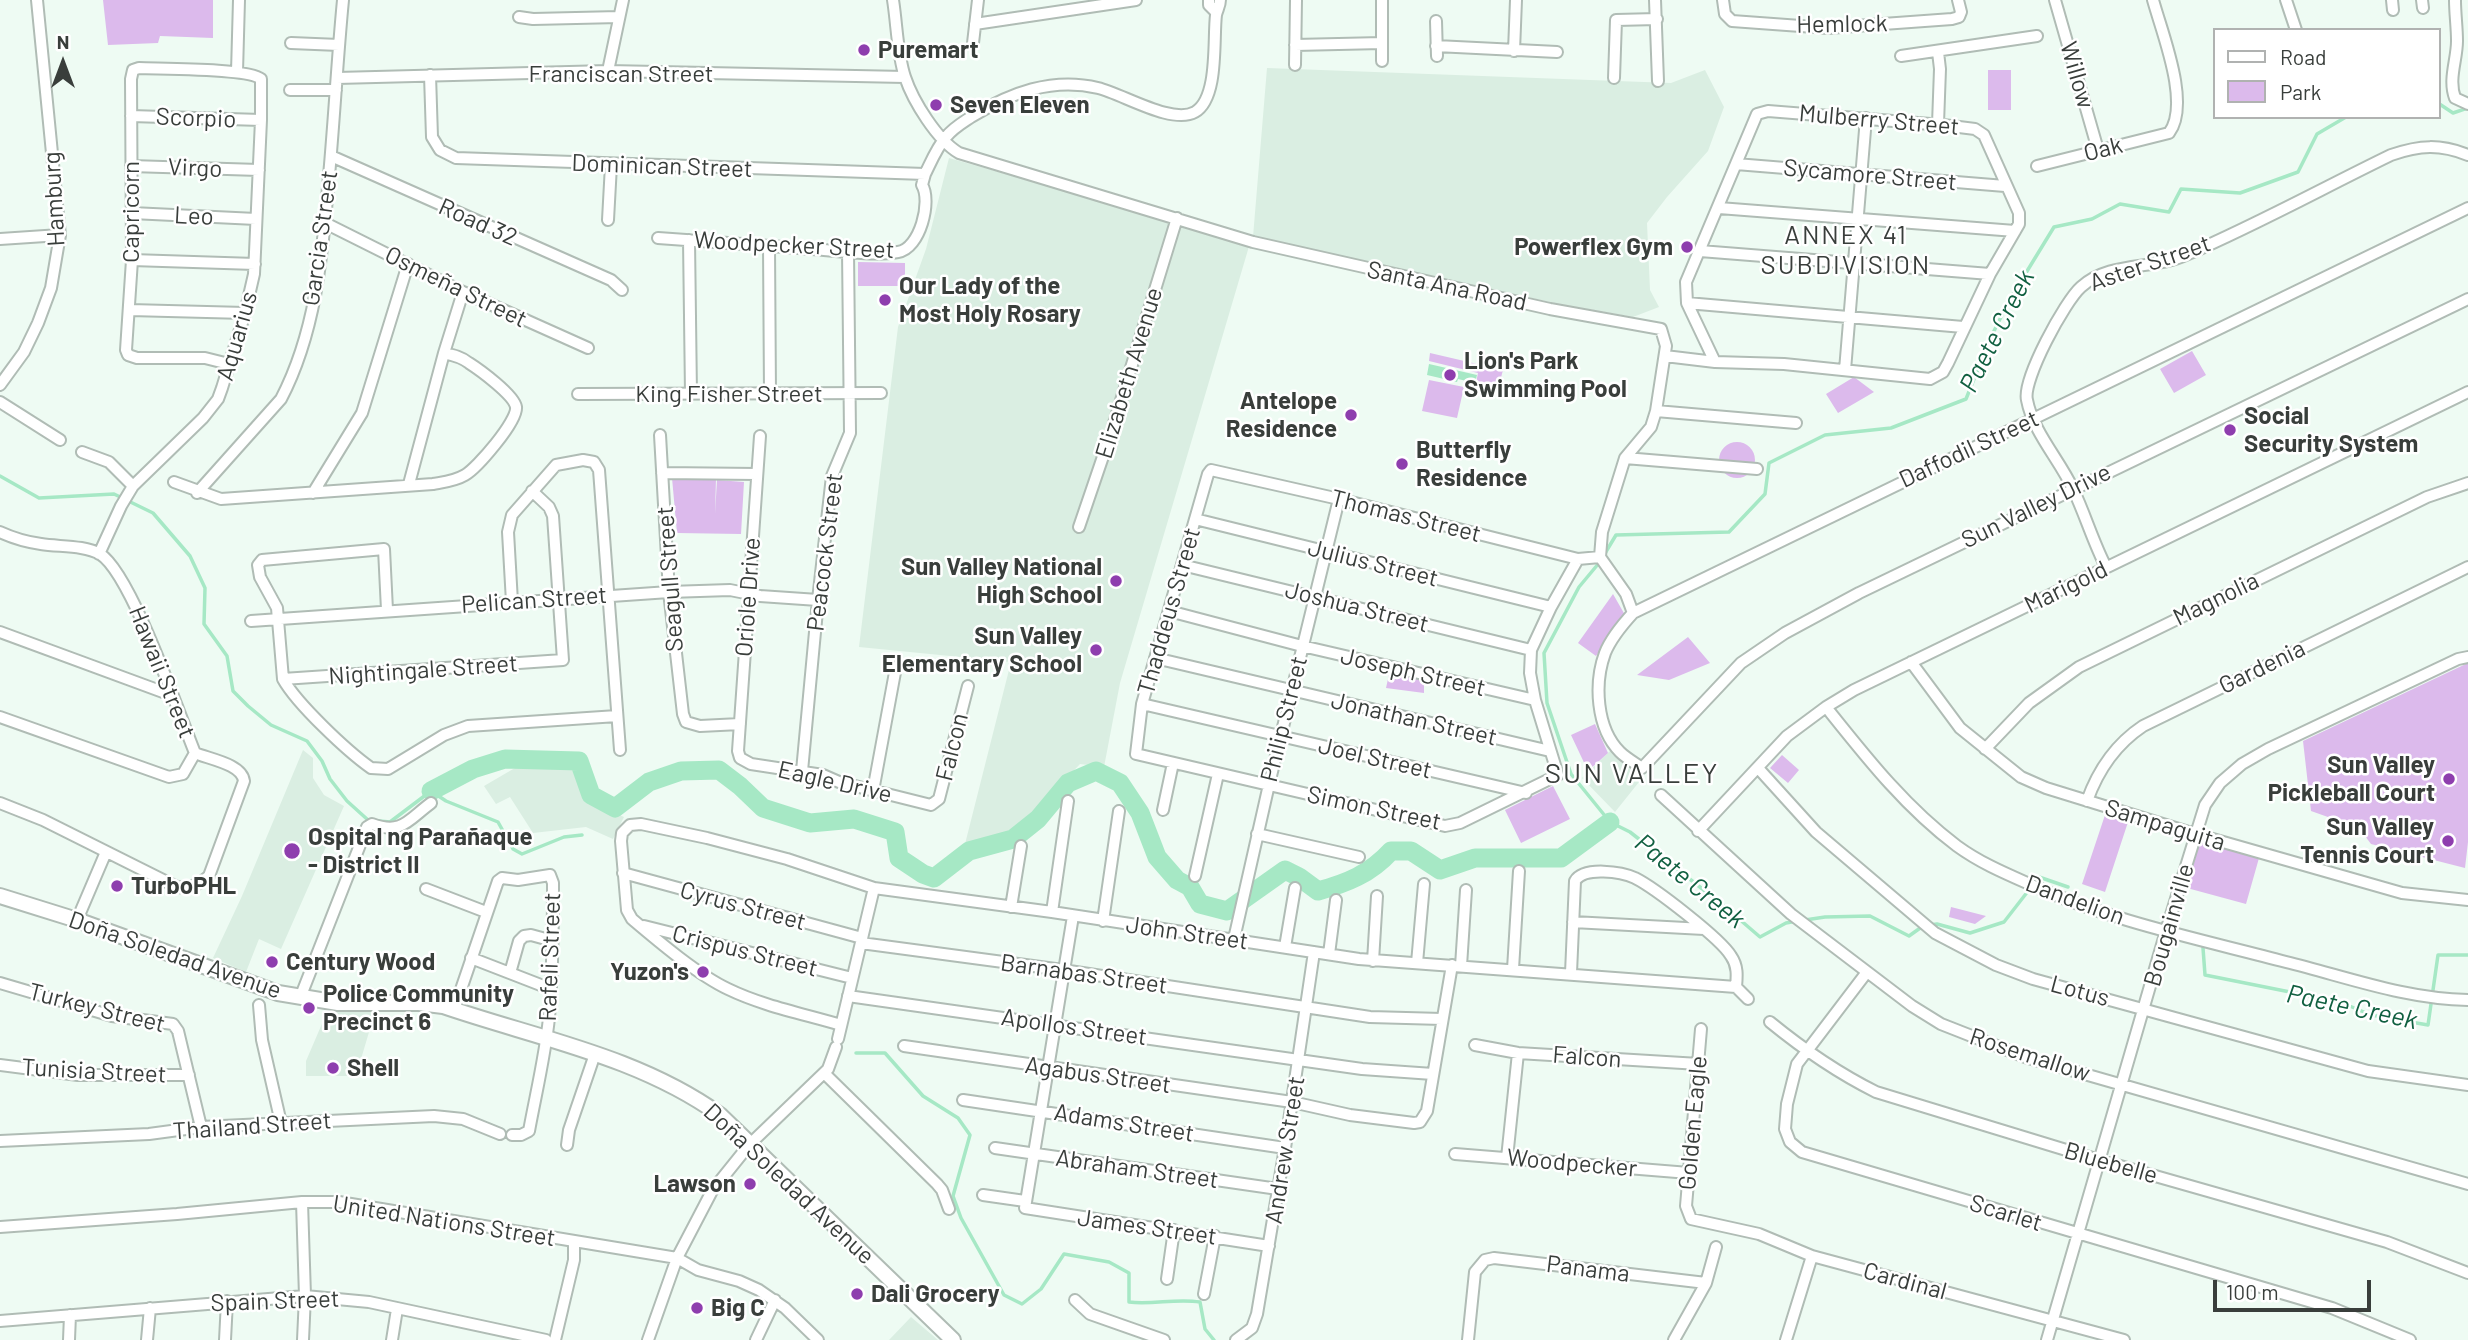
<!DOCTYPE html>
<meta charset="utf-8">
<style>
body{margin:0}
#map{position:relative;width:2468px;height:1340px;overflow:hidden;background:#eefbf3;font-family:Barlow,sans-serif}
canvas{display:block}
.legend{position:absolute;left:2213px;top:28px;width:228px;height:91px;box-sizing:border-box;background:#fff;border:2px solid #b0b2b1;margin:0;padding:9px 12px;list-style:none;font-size:21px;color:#393e3b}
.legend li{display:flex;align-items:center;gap:14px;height:35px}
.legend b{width:35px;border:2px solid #b0b2b1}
.north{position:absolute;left:28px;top:28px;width:70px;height:70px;-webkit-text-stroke:5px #fff;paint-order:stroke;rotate:0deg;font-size:19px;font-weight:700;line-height:28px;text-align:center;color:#393e3b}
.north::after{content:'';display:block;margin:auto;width:24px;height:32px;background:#393e3b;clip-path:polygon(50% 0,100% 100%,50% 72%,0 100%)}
.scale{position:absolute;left:2213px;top:1280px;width:158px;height:32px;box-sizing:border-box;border:4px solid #393e3b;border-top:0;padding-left:9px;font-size:21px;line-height:24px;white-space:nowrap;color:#393e3b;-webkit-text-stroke:5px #fff;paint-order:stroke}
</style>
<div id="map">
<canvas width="2468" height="1340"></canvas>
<ul class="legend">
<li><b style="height:9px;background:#fff"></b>Road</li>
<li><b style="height:19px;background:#dcbaec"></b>Park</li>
</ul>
<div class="north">N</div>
<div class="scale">100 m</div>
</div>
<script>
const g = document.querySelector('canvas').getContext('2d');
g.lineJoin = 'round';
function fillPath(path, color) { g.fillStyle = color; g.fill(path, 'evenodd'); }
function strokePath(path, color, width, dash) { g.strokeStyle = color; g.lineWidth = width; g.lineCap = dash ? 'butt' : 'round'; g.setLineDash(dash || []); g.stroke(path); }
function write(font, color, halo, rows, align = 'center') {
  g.font = font + ' Barlow,sans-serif'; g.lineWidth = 5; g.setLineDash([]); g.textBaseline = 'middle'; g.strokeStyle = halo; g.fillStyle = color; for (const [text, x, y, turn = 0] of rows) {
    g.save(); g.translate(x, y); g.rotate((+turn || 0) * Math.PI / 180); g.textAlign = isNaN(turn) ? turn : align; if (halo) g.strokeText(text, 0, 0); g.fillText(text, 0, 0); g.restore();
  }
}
const built = new Path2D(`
 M1267,68l404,15 34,-13 19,37 -16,44 -41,46 -20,26 3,67 9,17 -26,10 -74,-13 -306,-67z
 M949,158l301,85 -130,440 -16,84 -24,-3 -67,71 -49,13 47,-186 -152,-15 39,-320 28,-78z
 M1614,747l29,30 -28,35 -33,-34z
 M303,750l10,8v20l11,17 20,11 -63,143 -22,-10 -13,33 -33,-14 29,-62z
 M520,765l61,3 13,35 30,14 -11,22 -27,-12 -53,6 -23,-36 -14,7 -12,-18z
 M330,1005h47l-21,71h-50v-15z
 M911,1317l27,23h-49z`);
const green = new Path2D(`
 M103,0h110v38l-53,-2 -2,7 -50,2z
 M1988,70h23v40h-23z
 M858,262l47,1v23h-47z
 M2192,351l14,24 -32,18 -14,-24z
 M1430,353l73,17 -6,23 -22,-5 3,-15 -49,-12z
 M1854,377l20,15 -36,21 -12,-19z
 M1429,380l35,7 -7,31 -35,-7z
 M1719 460a18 18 0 1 1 36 0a18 18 0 1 1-36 0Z
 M672,478l44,1 -1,35 2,-34 27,2 -3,52 -64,-1z
 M1613,594l12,21 -29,41 -18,-13z
 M1688,637l22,26 -41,17 -32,-5z
 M2468,663v179l-3,26 -94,-24 -12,-16 -48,-17 -8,-70z
 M1390,670l34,8v15l-38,-5z
 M1595,724l13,29 -20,18 -17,-36z
 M1782,755l17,15 -11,13 -18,-15z
 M1553,786l17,33 -49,24 -16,-33z
 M2106,812l23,7 -24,73 -23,-8z
 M2200,841l59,17 -13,46 -59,-16z
 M1951,907l35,9 -11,8 -26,-7z`);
const water = new Path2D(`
 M1429,364l48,11 -2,8 -17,-4 -1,3 -30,-7z`);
const stream = new Path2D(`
 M2438,103l15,10 15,-5
 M0,476l39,22 75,-4 39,19 37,43 15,32 -1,36 23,32 6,35 15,15 23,19 36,16 15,20 8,18 17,22 21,19 22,2 41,-31 15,10 52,21 15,27 9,5 42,-17 18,-2
 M1604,555l12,-20 113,-3 36,-38 4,-31 56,-28 66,-7 75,-29 24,-60 20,-40 44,-72 38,-8 28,-15 49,8 12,-23 59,4 58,-21 19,-38 29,-17
 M1599,563l-20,24 -35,66 3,50 24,71 39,48 20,10 94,74 36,31 26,-14 11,-2
 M1805,920l20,-3 45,-1 39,20 14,-10 14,-2 33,9 34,-11 35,-45 29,10
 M2203,948l2,27 135,27 31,13 57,10 10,-70h30
 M856,1053h29l38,43 35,22 12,17 -17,61 8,22 43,77 18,9 19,-15 23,-35 45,8 20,11v29c24,3 47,-4 71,0l5,27 9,11`);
const river = new Path2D(`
 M431,791l42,-22 32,-10 74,2 12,34 24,13 34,-26 32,-11 38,-1 21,16 23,22 47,15 44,-4 41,13 4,26 24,16 11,4 35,-27 44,-12 25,-20 30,-36 28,-12 24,12 20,30 17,44 20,23 13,7 10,17 27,7 58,-41 14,7 19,14c29,-8 52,-17 73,-40h20l29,19 35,-12h86l49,-36`);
const minor = new Path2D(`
 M893,0c4,25 4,53 12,77 8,24 32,63 54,76l294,89 297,67 111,20 5,17 -10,65 -5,16 -26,31 -23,74 -2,25 26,37 7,19
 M1209,0v5l7,7
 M1382,0v61
 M1655,0l3,81
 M1723,0l2,14 7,7 96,7 124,-9 7,-2 2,-5 -3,-12
 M2055,0l43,150
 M2286,0l10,30
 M2392,0l1,10
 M2422,0l1,8
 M2455,0c0,14 2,27 2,41 0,19 -9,38 -2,57l13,6
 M519,17l14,2 86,-2
 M1436,21l1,35
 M975,24l161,-24
 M291,43l48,2
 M973,43l5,-43
 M1295,45l87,-2
 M1436,46l121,6
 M1514,51l2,-51
 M1938,52l2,17 -2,55
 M1901,56l136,-20
 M1295,65l1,-65
 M608,71l15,-71
 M237,72l2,-72
 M430,75l2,62 8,13 16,8 469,16c6,-12 12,-27 21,-37 7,-9 16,-14 25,-20 39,-24 81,-40 127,-29 25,6 74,37 97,24 24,-14 18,-73 21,-97 1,-5 4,-9 4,-15
 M337,78l271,-7 297,6
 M1614,78l2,-58 41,-1
 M290,90h46
 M131,116l130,4
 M331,156l280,124 11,10
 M1736,164l269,22
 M131,166l128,4
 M2037,166l132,-33c22,-29 -7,-100 -16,-133
 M1719,208l296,23
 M2468,208l-835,405c-11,12 -22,25 -28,40 -11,30 -9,75 15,99 6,6 15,11 22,16l99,-105 44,-30 74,-40 609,-294
 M132,213l124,6
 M608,220l3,-55
 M325,223l138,69 125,56
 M658,238c51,4 103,7 154,11 26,2 60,7 86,3 22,-3 34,-51 24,-67l3,-11
 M0,239l60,-4
 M689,240l2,154
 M769,246l1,148
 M1700,251l290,23
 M132,260l123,4
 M1687,303l276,24
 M130,310l115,3
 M1665,356l50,6 69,2 146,15 13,-7 5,-9 42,-89 25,-43 4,-7v-11l-35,-78 -9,-6 -32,-4 -175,-14 -11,3 -71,168 1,21 28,59
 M1845,370l21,-252
 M0,385l24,-33 14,-29 13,-35 9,-53 -23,-235
 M578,394l303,-1
 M0,402l60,38
 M1656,411l140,12
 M660,435l9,157 14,122 3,8 14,4 40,-2
 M760,436l-22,315 2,7 11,6 72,11 16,7 92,23 8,-6 29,-113
 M82,452l27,10 24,24
 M1625,458l132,11
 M662,473l95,1
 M174,482l47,17 212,-15c11,-2 22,-3 32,-9 12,-7 53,-54 51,-68 -2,-12 -36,-37 -47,-44 -7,-6 -16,-8 -25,-10
 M409,484l35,-131 19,-61
 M197,493l84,-94c34,-65 41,-140 47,-212 6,-63 9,-125 15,-187
 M313,493l49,-80 46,-149
 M1195,519l356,88
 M1079,527l32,-94 66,-215
 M0,532c13,6 27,10 41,12 18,3 43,1 59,10 31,19 79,160 95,199 14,6 47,11 49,28l-35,95c-10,9 -19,12 -32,11l-134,-67 -43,-17
 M99,554l22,-48 12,-20 70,-68 15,-19 4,-11 23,-75 9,-39 7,-154v-41c-12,-11 -101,-10 -122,-11l-6,2 -2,9 1,181 -6,90 2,5 9,3h68l24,6
 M1578,559l-27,48 -20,43 -1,23 5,27 23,75 -98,48 -15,3 -309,-72 6,-50 66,-230 3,-4 128,29 239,60 22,-2
 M1182,565l349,85
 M2106,567c-13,-25 -21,-53 -33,-78 -14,-30 -40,-57 -46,-89 -5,-20 38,-99 54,-113 29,-26 72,-17 105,-32 70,-30 137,-67 205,-100 29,-10 49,-11 77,0
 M512,602l-4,-70 4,-17 44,-50 27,-5 11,2 5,8 21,280
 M387,610l-3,-61 -122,11 -4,5 2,12 17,31 6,71c14,25 64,72 88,89l17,1 56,-34 24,-9 149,-10
 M1169,611l133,35 233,54
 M251,621l418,-29 61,-2 30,6 58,4
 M0,632l171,63
 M1155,658l395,93
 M1911,662l49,66 61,49 25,11 149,46 207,59 66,7
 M283,679l280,-19 -10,-144 -4,-9 -17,-16
 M1142,704l384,89
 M1826,707c40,50 79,100 131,139 22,16 45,26 70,37 82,38 172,56 259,79 61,15 119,37 182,38
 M0,717l169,60 14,-3 12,-21
 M1985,749l44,-46 50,-36 348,-170 41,-14
 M1758,768l58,64 119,101 61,32 37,14 335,92 100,14
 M802,771l16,-171 14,-124 18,-43 -2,-182
 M873,791l23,-124
 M1661,795l130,119 121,92 29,18 84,33 443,127
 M2087,801c11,-31 29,-57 56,-75l325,-159
 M1163,810l10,-47
 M1698,831l89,-95 39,-29 28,-17 614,-298
 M1257,834l102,23
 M623,873l239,65
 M1195,876l23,-102
 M426,889l60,23
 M1011,907l10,-61
 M1052,912l16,-111
 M1073,916l-48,292 244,38
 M77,920l29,-68
 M1103,921l16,-110
 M1573,922l131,7
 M644,926l208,52
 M1234,939l36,-159 69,-281
 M861,943l202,27 307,47 72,2
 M1285,947l10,-59
 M1329,954l7,-54
 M471,958l80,31
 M1373,961l4,-65
 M1417,963l7,-79
 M1461,966l5,-76
 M1513,969l6,-98
 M1867,972l-70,92 -10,40 -2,25 5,13 12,10 530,156 78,32
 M510,973l9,-32 5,-5 7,-1 22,6
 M1571,973l4,-92c9,-15 47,-9 60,-3 20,10 86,61 96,78 7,10 6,20 5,31
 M0,983l112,33 61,8 5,7 23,96
 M848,996l514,73 71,5
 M300,998l67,-171 5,-3c30,11 36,-4 59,-21
 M259,1005l3,35 19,83
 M454,1010l44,-129 4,-3 16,2 32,-5 3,8c0,45 0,90 -4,135 -4,38 -13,75 -20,113l-8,4h-9
 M1770,1022c33,27 68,51 106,70l223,68 288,82 81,31
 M841,1025c-37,-11 -78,-19 -113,-36 -30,-14 -70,-48 -96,-70l-5,-9 -6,-69 1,-8 8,-8 11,-1 66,14 80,21 87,29 178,24 307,47 377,28 12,12
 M1701,1029l-15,177 5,13 68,15 53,22 312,84
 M838,1039l36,-151
 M1475,1045l43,8 181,11
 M904,1046l388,56 58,13 64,8 6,-1 7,-11 25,-146
 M0,1065l78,10h111
 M824,1073l113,111 5,6 7,19
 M963,1100l322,48
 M0,1141l149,-7 52,-7 233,-11 29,3 37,15
 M567,1145l2,-15 26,-76
 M995,1148l283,41
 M1455,1154l234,19
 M1507,1158l11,-105
 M983,1195l42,6
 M302,1202l3,94 -2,44
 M0,1227l177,-13 125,-12h37l338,56 21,12 41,11 20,9 26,18 33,32
 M1167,1279l7,-49
 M1204,1294l11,-58
 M1075,1300l15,14 74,26
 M0,1321l305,-25 64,6 177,38
 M69,1340l1,-25
 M147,1340l3,-32
 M225,1340l2,-39
 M392,1340l5,-31
 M555,1340l19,-80v-19
 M648,1340l29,-82 35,-67 37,-46 79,-76 8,-22
 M756,1340l19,-40
 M1236,1340l16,-12 5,-14 28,-166 29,-196
 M1468,1340l7,-68 10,-12 9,-2 212,25
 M1674,1340l32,-57 10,-36
 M1786,1340l26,-84
 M2047,1340l119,-409 39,-126 15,-22 22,-19 26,-15 190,-90 10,-2`);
const secondary = new Path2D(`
 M0,896l77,24 201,73 60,10h81l24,3c93,32 195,50 277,109l233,225`);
const markers = [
 [864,50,7,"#8e3eae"],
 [936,105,7,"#8e3eae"],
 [1687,247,7,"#8e3eae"],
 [885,300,7,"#8e3eae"],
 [1450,375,7,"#8e3eae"],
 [1351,415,7,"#8e3eae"],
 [2230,430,7,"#8e3eae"],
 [1402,464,7,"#8e3eae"],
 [1116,581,7,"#8e3eae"],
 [1096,650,7,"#8e3eae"],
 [2449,779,7,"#8e3eae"],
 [2448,841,7,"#8e3eae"],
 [292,851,9,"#8e3eae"],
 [117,886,7,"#8e3eae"],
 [272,962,7,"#8e3eae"],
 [703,972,7,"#8e3eae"],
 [309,1008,7,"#8e3eae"],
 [333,1068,7,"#8e3eae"],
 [750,1184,7,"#8e3eae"],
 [857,1294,7,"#8e3eae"],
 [697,1308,7,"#8e3eae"]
];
const streetNames = [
 ["Hemlock",1842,24,-1],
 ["Franciscan Street",621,74],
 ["Willow",2077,75,74],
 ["Scorpio",196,118,2],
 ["Mulberry Street",1879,120,5],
 ["Oak",2103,149,-14],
 ["Dominican Street",662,166,2],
 ["Virgo",195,168,2],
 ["Sycamore Street",1870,175,5],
 ["Hamburg",54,199,-93],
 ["Capricorn",131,212,-90],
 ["Leo",194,216,3],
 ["Road 32",478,222,24],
 ["Garcia Street",320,238,-82],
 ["Woodpecker Street",794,245,3],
 ["Aster Street",2150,263,-19],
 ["Santa Ana Road",1447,286,12],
 ["Osmeña Street",456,287,26],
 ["Aquarius",237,336,-74],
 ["Elizabeth Avenue",1129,373,-73],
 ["King Fisher Street",729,394],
 ["Daffodil Street",1969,449,-25],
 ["Sun Valley Drive",2036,506,-26],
 ["Thomas Street",1406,516,14],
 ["Peacock Street",825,552,-83],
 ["Julius Street",1373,563,14],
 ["Seagull Street",670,579,-94],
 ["Marigold",2066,587,-26],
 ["Oriole Drive",748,597,-86],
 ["Magnolia",2216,599,-26],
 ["Pelican Street",534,600,-4],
 ["Joshua Street",1357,607,14],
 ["Thaddeus Street",1169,611,-74],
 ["Gardenia",2262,667,-26],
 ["Nightingale Street",423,670,-4],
 ["Hawaii Street",162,672,68],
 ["Joseph Street",1413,672,13],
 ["Philip Street",1284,719,-76],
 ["Jonathan Street",1414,719,13],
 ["Falcon",952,747,-76],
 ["Joel Street",1375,758,13],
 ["Eagle Drive",835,782,13],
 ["Simon Street",1374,808,12],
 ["Sampaguita",2165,825,17],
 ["Dandelion",2075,900,20],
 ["Cyrus Street",743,906,15],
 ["Bougainville",2169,925,-74],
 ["John Street",1187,933,8],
 ["Crispus Street",745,951,14],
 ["Doña Soledad Avenue",175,955,19],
 ["Rafeli Street",550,957,-88],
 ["Barnabas Street",1084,974,8],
 ["Lotus",2080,991,15],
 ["Turkey Street",97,1008,14],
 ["Apollos Street",1074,1027,8],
 ["Rosemallow",2030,1055,18],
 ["Falcon",1587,1057,4],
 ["Tunisia Street",94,1071,3],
 ["Agabus Street",1098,1075,8],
 ["Adams Street",1124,1123,9],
 ["Golden Eagle",1693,1123,-85],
 ["Thailand Street",252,1126,-4],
 ["Andrew Street",1285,1150,-81],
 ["Woodpecker",1572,1163,5],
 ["Bluebelle",2111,1163,16],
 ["Abraham Street",1137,1169,8],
 ["Doña Soledad Avenue",789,1184,43],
 ["Scarlet",2006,1213,17],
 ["United Nations Street",444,1221,9],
 ["James Street",1147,1227,8],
 ["Panama",1588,1269,7],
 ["Cardinal",1905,1281,15],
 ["Spain Street",275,1301,-2]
];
const poiNames = [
 ["Puremart",878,50],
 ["Seven Eleven",950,105],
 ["Powerflex Gym",1673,247,"right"],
 ["Our Lady of the",899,286],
 ["Most Holy Rosary",899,314],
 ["Lion's Park",1464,361],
 ["Swimming Pool",1464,389],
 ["Antelope",1337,401,"right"],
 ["Residence",1337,429,"right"],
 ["Social",2244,416],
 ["Security System",2244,444],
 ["Butterfly",1416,450],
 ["Residence",1416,478],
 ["Sun Valley National",1102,567,"right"],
 ["High School",1102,595,"right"],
 ["Sun Valley",1082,636,"right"],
 ["Elementary School",1082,664,"right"],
 ["Sun Valley",2435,765,"right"],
 ["Pickleball Court",2435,793,"right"],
 ["Sun Valley",2434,827,"right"],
 ["Tennis Court",2434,855,"right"],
 ["Ospital ng Parañaque",308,837],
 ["- District II",308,865],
 ["TurboPHL",131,886],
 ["Century Wood",286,962],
 ["Yuzon's",689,972,"right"],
 ["Police Community",323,994],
 ["Precinct 6",323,1022],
 ["Shell",347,1068],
 ["Lawson",736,1184,"right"],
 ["Dali Grocery",871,1294],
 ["Big C",711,1308]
];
const neighbourhoodNames = [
 ["ANNEX 41",1846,235],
 ["SUBDIVISION",1846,265]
];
const waterNames = [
 ["Paete Creek",1997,331,-63],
 ["Paete Creek",1690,881,39],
 ["Paete Creek",2352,1007,12]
];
const quarterNames = [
 ["SUN VALLEY",1632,774]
];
fillPath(built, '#daeee2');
fillPath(green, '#dcbaec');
fillPath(water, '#a6e8c5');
strokePath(stream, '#a6e8c5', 3.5);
strokePath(river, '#a6e8c5', 19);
strokePath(minor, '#b0bcb5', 14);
strokePath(secondary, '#b0bcb5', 18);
strokePath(minor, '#fff', 10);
strokePath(secondary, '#fff', 14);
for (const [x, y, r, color] of markers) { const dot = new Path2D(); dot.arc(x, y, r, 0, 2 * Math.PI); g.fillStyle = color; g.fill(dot); strokePath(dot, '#fff', 2.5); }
write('24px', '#393e3b', '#fff', streetNames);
write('bold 24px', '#393e3b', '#fff', poiNames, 'left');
g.letterSpacing = '2px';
write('26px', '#393e3b', '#fff', neighbourhoodNames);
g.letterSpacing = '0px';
write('italic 26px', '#116041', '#fff', waterNames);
g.letterSpacing = '2px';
write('28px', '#393e3b', '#fff', quarterNames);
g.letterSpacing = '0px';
</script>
